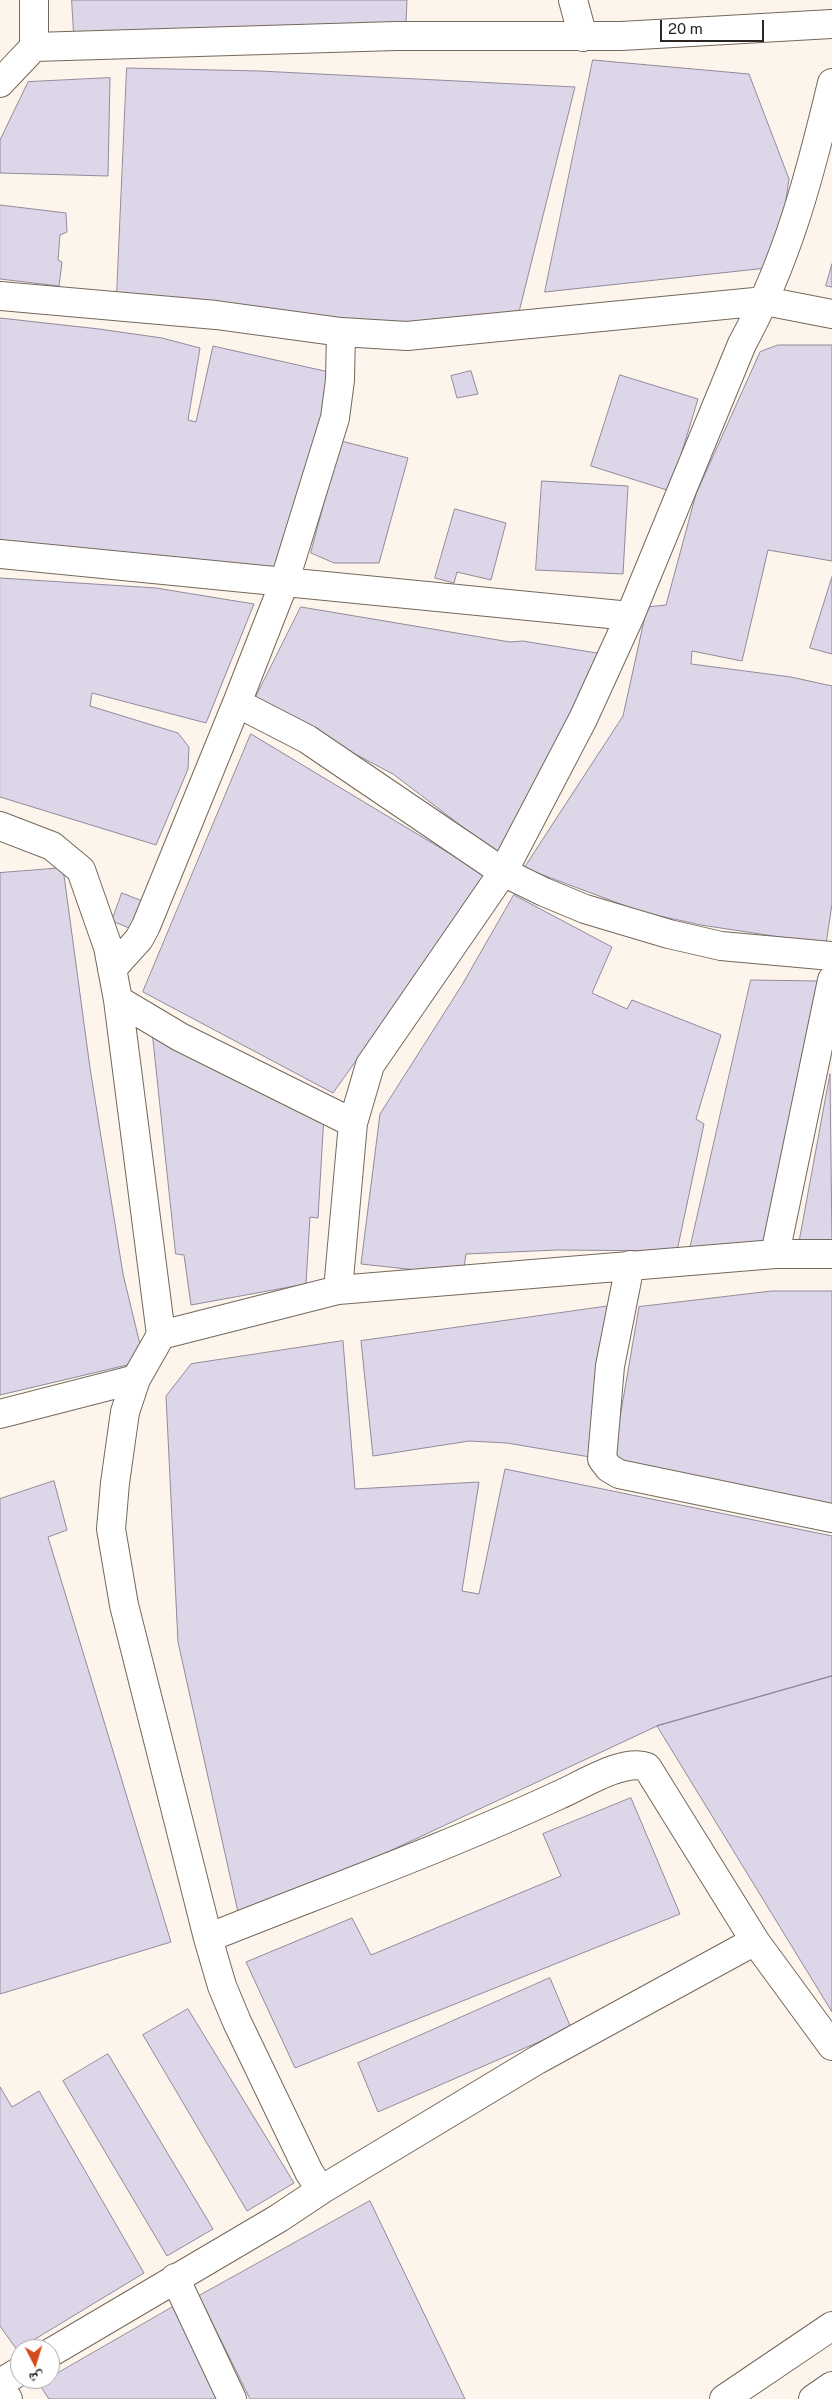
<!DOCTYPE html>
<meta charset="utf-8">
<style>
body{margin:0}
#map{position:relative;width:832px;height:2399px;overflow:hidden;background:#fdf4ec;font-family:"Public Sans","Noto Naskh Arabic",sans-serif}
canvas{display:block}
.north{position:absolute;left:10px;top:2339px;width:50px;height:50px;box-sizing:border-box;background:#fff;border:1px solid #aaa8a6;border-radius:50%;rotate:175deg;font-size:14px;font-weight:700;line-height:20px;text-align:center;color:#2b2621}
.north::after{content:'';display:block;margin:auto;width:18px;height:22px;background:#d34c1c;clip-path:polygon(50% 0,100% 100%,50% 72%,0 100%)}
.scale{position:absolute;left:660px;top:20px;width:104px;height:22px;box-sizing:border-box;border:2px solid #2b2621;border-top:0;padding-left:6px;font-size:15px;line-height:18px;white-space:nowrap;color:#2b2621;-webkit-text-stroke:4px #fff;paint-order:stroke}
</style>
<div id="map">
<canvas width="832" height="2399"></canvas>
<div class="north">ش</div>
<div class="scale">20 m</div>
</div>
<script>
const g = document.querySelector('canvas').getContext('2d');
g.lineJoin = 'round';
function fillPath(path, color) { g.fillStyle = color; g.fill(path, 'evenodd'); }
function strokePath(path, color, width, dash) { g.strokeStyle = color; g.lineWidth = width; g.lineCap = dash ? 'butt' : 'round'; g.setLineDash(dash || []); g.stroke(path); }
const building = new Path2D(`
 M72,0h335l-1,23 -332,11z
 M593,60l156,14 40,105 -13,88 -231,25z
 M127,68l133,3 315,16 -58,233 -130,10 -270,-36z
 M110,78l-2,98 -108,-3v-33l28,-58z
 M0,205l66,8 1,19 -7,3 -2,25 4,2 -3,24 -59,-7z
 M832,264v23l-6,-1z
 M0,318l99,11 63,9 38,10 -12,72 8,2 17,-76 125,28 -57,198 -199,-18 -82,-13z
 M778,345h54v216l-64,-11 -26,111 -50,-10 -1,13 100,13 41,9v218l-6,40 -125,-19 -59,-13 -118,-44 99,-152 24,-109 19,-2 30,-111 64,-142z
 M471,371l7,23 -21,4 -6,-22z
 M620,375l78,24 -28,92 -79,-25z
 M341,441l67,17 -29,105h-45l-23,-10z
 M542,481l86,5 -5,88 -87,-4z
 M455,509l51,14 -15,57 -34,-8 -3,11 -19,-5z
 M832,577v77l-22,-6z
 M0,578l156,10 98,16 -48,119 -114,-30 -2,13 88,27 11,14 -1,22 -32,76 -156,-48z
 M301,607l209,35 13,-1 80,13 -75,151 -31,48 -104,-79 -139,-73z
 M251,734l236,142 -154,217 -190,-101z
 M63,868l27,200 33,206 21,87 -144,34v-522z
 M122,893l23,9 -11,28 -22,-9z
 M514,895l98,52 -20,46 35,16 5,-9 89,35 -25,84 8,5 -27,127 -120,-1 -91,4 -3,21 -102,-11 19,-150 82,-129z
 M751,980l67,1 -52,265 -76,3z
 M153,1037l171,78 -6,103 -8,-1 -4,67 -115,21 -7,-50 -8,-1z
 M830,1074l2,171 -33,-1z
 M772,1291h60v215l-220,-42 27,-157z
 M610,1306l-20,151 -83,-14 -38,-2 -96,15 -12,-115z
 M343,1341l12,148 124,-7 -17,109 17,3 26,-125 327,67v140l-175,50 -417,195 -62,-279 -12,-246 25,-32z
 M54,1481l13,49 -19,7 123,405 -171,52v-495z
 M832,1676v336l-175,-286z
 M631,1798l49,116 -385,154 -49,-106 106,-44 19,37 190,-79 -18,-42z
 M550,1978l21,50 -193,84 -20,-49z
 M188,2009l106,174 -47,28 -104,-176z
 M108,2054l105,175 -46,27 -104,-175z
 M0,2087l12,20 27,-16 105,182 -127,77 -17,-24z
 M370,2201l95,198h-215l-51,-103z
 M178,2304l46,95h-175l-10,-15z`);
const street = new Path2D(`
 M573,0l10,37
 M34,47l362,-11h225l211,-12
 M0,83l34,-36v-47
 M0,296l216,19 125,17 66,4 358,-35 67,13
 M341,332l-1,48 -5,38 -51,165 -47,120 70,36 196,133 41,20 41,17 84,25 52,12 111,10
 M0,554l630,62
 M0,826l52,20 29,24 27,77 10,53 43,335
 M112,969l27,-30 7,-13 91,-223
 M118,1000l62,37 173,86
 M775,1254l57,-274
 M630,1265l-20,101 -8,93 7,9 10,6 213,44
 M338,1290l437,-36h57
 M0,1414l136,-35
 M208,1938c117,-47 237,-90 351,-143 23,-10 65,-37 88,-28l108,174 77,105
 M321,2190l216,-130 218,-119
 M175,2278l57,121
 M50,2353l229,-135 42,-28 -12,-18 -72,-150 -15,-36 -14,-48 -84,-333 -13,-76 4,-46 10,-71 11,-33 25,-44 177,-45 15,-167 17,-58 133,-193 80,-153 47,-103 112,-272c46,-84 68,-169 90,-261
 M0,2383l20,-12`);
const secondary = new Path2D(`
 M0,2386l8,13
 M724,2399l108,-73
 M813,2399l19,-13`);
fillPath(building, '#ddd6e8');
strokePath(building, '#918a9b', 1);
strokePath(street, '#74685b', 30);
strokePath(secondary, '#74685b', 30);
strokePath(street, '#fff', 28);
strokePath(secondary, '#fff', 28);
</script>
